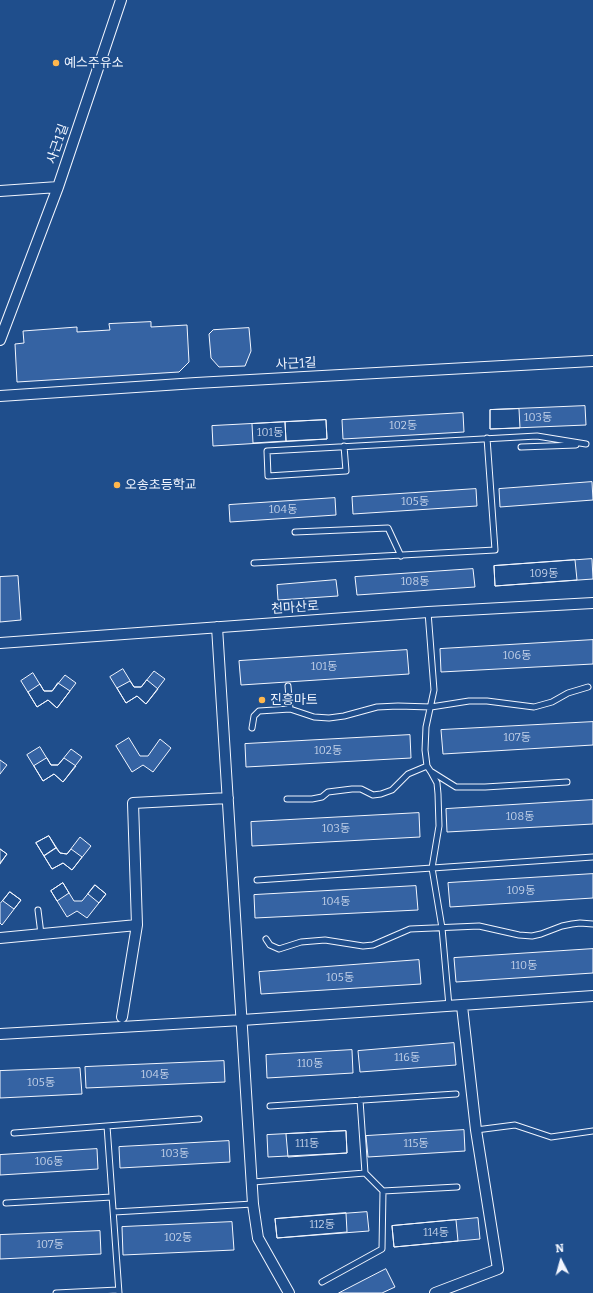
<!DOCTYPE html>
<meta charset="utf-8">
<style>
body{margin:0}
#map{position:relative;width:593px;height:1293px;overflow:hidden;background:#1f4e8c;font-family:Bitter,serif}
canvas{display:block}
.north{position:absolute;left:541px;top:1241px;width:40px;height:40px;-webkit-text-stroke:3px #1f4e8c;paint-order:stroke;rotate:354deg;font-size:11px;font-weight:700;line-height:16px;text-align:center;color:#f2f6ff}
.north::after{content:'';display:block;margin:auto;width:14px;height:18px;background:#f2f6ff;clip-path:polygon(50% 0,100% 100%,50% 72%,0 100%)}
</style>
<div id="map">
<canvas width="593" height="1293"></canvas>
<div class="north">N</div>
</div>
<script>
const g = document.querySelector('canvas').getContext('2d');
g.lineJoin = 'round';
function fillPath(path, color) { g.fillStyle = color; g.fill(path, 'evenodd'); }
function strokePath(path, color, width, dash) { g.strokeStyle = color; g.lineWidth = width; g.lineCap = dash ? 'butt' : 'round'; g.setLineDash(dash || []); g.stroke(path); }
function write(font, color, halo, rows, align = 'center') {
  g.font = font + ' Bitter,"Noto Sans KR",serif'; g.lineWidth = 3; g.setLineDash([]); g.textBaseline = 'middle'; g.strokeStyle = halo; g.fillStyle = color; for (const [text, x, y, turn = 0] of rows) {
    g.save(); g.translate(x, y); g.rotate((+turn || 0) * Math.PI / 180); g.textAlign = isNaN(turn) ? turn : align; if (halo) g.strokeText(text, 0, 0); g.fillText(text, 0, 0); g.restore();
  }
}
const building = new Path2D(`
 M151,322v5l36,-2 2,37 -10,10 -162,10 -2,-38 9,-1 -1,-12 54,-4v5l33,-2 -1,-6z
 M249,328l2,23 -6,15 -26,1 -8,-9 -2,-24 4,-4z
 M585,406l1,19 -96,4v-19z
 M519,409l1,19 -30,1v-19z
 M463,413l1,19 -121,7 -1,-19z
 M326,420l1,19 -114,7 -1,-20z
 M326,420l1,19 -41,2 -1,-19z
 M285,422l1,19 -33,2 -1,-19z
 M592,482l1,18 -93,7 -1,-18z
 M476,489l1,17 -124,8 -1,-17z
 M335,498l1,17 -106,7 -1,-17z
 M592,559l1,20 -98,7 -1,-20z
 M575,560l2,20 -82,6 -1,-20z
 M473,569l2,18 -118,8 -2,-18z
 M18,576l3,44 -21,2v-45z
 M336,580l2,16 -60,4 -1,-15z
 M593,640v24l-152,8 -1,-23z
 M407,650l2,24 -168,11 -2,-24z
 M123,669l11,18h7l13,-16 11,8 -19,25 -9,-8 -11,7 -16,-26z
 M33,673l11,18h8l13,-16 11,8 -19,25 -9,-8 -11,7 -16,-26z
 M147,680l11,9 -12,15 -9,-8 -11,7 -9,-15 13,-7 4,6h7z
 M58,683l12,8 -13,17 -9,-8 -11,7 -9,-15 12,-8 4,7h8z
 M593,722v23l-150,9 -2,-24z
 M410,735l1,23 -165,9 -1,-23z
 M129,738l11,18h8l12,-17 11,9 -18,24 -10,-7 -11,7 -16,-26z
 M40,747l11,18h7l13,-16 11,8 -19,25 -9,-8 -11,7 -16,-26z
 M47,758l4,7h7l6,-7 12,8 -13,16 -9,-8 -11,7 -9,-15z
 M0,760l7,5 -7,9z
 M593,800v24l-146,8 -1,-23z
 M419,813l1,24 -168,9 -1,-24z
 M49,836l11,17 7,1 13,-17 11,9 -19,24 -9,-7 -11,6 -16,-26z
 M49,836l7,12 -12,8 -8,-13z
 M56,848l4,5 7,1 4,-5 11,8 -10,13 -9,-7 -11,6 -8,-13z
 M0,849l7,5 -7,10z
 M0,849l7,5 -7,9z
 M593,874v24l-143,9 -2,-24z
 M63,883l11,18h8l13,-16 11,9 -19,24 -10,-7 -10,6 -16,-26z
 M63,883l6,10 -12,8 -6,-10z
 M95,885l11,9 -7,9 -11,-9z
 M416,886l2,24 -163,8 -1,-23z
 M10,892l11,8 -19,25 -2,-2v-19z
 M10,892l11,8 -7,9 -11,-8z
 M593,949v24l-137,9 -2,-24z
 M419,960l2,24 -160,10 -2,-22z
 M454,1043l2,22 -96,7 -2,-21z
 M352,1050l1,23 -86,5 -1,-23z
 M224,1061l1,21 -139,6 -1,-21z
 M80,1068l2,26 -82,4v-27z
 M464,1130l1,21 -97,6 -2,-21z
 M346,1131l1,22 -79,4 -1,-22z
 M346,1131l1,22 -59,4 -2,-23z
 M229,1141l1,21 -110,6 -1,-21z
 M97,1149l1,20 -98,6v-20z
 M367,1212l2,19 -92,7 -2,-19z
 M346,1213l1,19 -70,6 -2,-19z
 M478,1218l2,21 -86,8 -2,-21z
 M456,1220l2,21 -64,6 -2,-21z
 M232,1222l2,28 -111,5 -1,-28z
 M100,1231l1,23 -101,5v-24z
 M386,1269l9,18 -13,6h-43z`);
const service = new Path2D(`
 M344,446l2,25 -78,5 -1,-25 270,-15 49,8
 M521,447l55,-2
 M295,532l93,-4 13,28
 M254,563l241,-13 -8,-112
 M428,612l6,78 -8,37 -1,23 2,16 4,6 6,11 1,11 1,32 -7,42 10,60 7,78
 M288,686l2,23
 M252,728l2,-12 5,-5 31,-2 24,8 15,1 15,-2 33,-9 21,-1 33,1 38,-6h18l47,6 18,-5 16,-9 20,-6
 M432,772l24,15h29l82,-5
 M287,799h25l10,-2 6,-5 24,-3h9l12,6 8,-1 11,-4 16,-16 19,-8
 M257,880l336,-23
 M38,910l3,24
 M266,939l4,6 9,4 22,-7 24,-2 38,6 10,-1 37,-16 69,-3 40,9 13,1 9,-2 21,-8 10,-2 8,-1 13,1
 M360,1100l5,73 18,18 74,-4
 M270,1106l186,-12
 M107,1126l12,167
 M476,1130l39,-5 36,12 42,-6
 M14,1133l185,-14
 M253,1182l112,-9
 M6,1203l106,-6
 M114,1212l139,-8
 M322,1282l60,-33 1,-58
 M56,1293l62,-3`);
const minor = new Path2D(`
 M0,191l58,-4
 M0,340l58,-153 63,-187
 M0,396l196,-13 397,-22
 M217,627l36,577 5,34 31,55
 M0,643l428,-31 165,-9
 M0,938l137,-13
 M122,1017l15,-92 -4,-122 95,-5
 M0,1034l242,-14 351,-24
 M435,1293l63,-24 -22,-139 -14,-124`);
const markers = [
 [56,63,4,"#ffb74d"],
 [117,485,4,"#ffb74d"],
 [262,700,4,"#ffb74d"]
];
const numberNames = [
 ["103동",538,418],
 ["102동",403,426],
 ["101동",270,433],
 ["105동",415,502],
 ["104동",283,510],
 ["109동",544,574],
 ["108동",415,582],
 ["106동",517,656],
 ["101동",324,667],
 ["107동",517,738],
 ["102동",328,751],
 ["108동",520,817],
 ["103동",336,829],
 ["109동",521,891],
 ["104동",336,902],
 ["110동",524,966],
 ["105동",340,978],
 ["116동",407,1058],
 ["110동",310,1064],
 ["104동",155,1075],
 ["105동",41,1083],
 ["111동",307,1144],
 ["115동",416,1144],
 ["103동",175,1154],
 ["106동",49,1162],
 ["112동",322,1225],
 ["114동",436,1233],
 ["102동",178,1238],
 ["107동",50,1245]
];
const poiNames = [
 ["예스주유소",64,63],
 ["오송초등학교",125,485],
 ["진흥마트",270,700]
];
const streetNames = [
 ["사근1길",58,144,-71],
 ["사근1길",296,364,-3],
 ["천마산로",295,608,-4]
];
fillPath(building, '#3563a3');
strokePath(building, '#f2f6ff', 1);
strokePath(service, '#f2f6ff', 7);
strokePath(minor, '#f2f6ff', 12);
strokePath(service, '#1f4e8c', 5);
strokePath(minor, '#1f4e8c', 10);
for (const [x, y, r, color] of markers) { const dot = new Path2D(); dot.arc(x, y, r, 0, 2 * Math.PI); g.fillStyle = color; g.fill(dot); strokePath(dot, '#1f4e8c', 1.5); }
write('11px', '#c3d1e8', null, numberNames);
write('13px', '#f2f6ff', '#1f4e8c', poiNames, 'left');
write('13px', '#f2f6ff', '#1f4e8c', streetNames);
</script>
